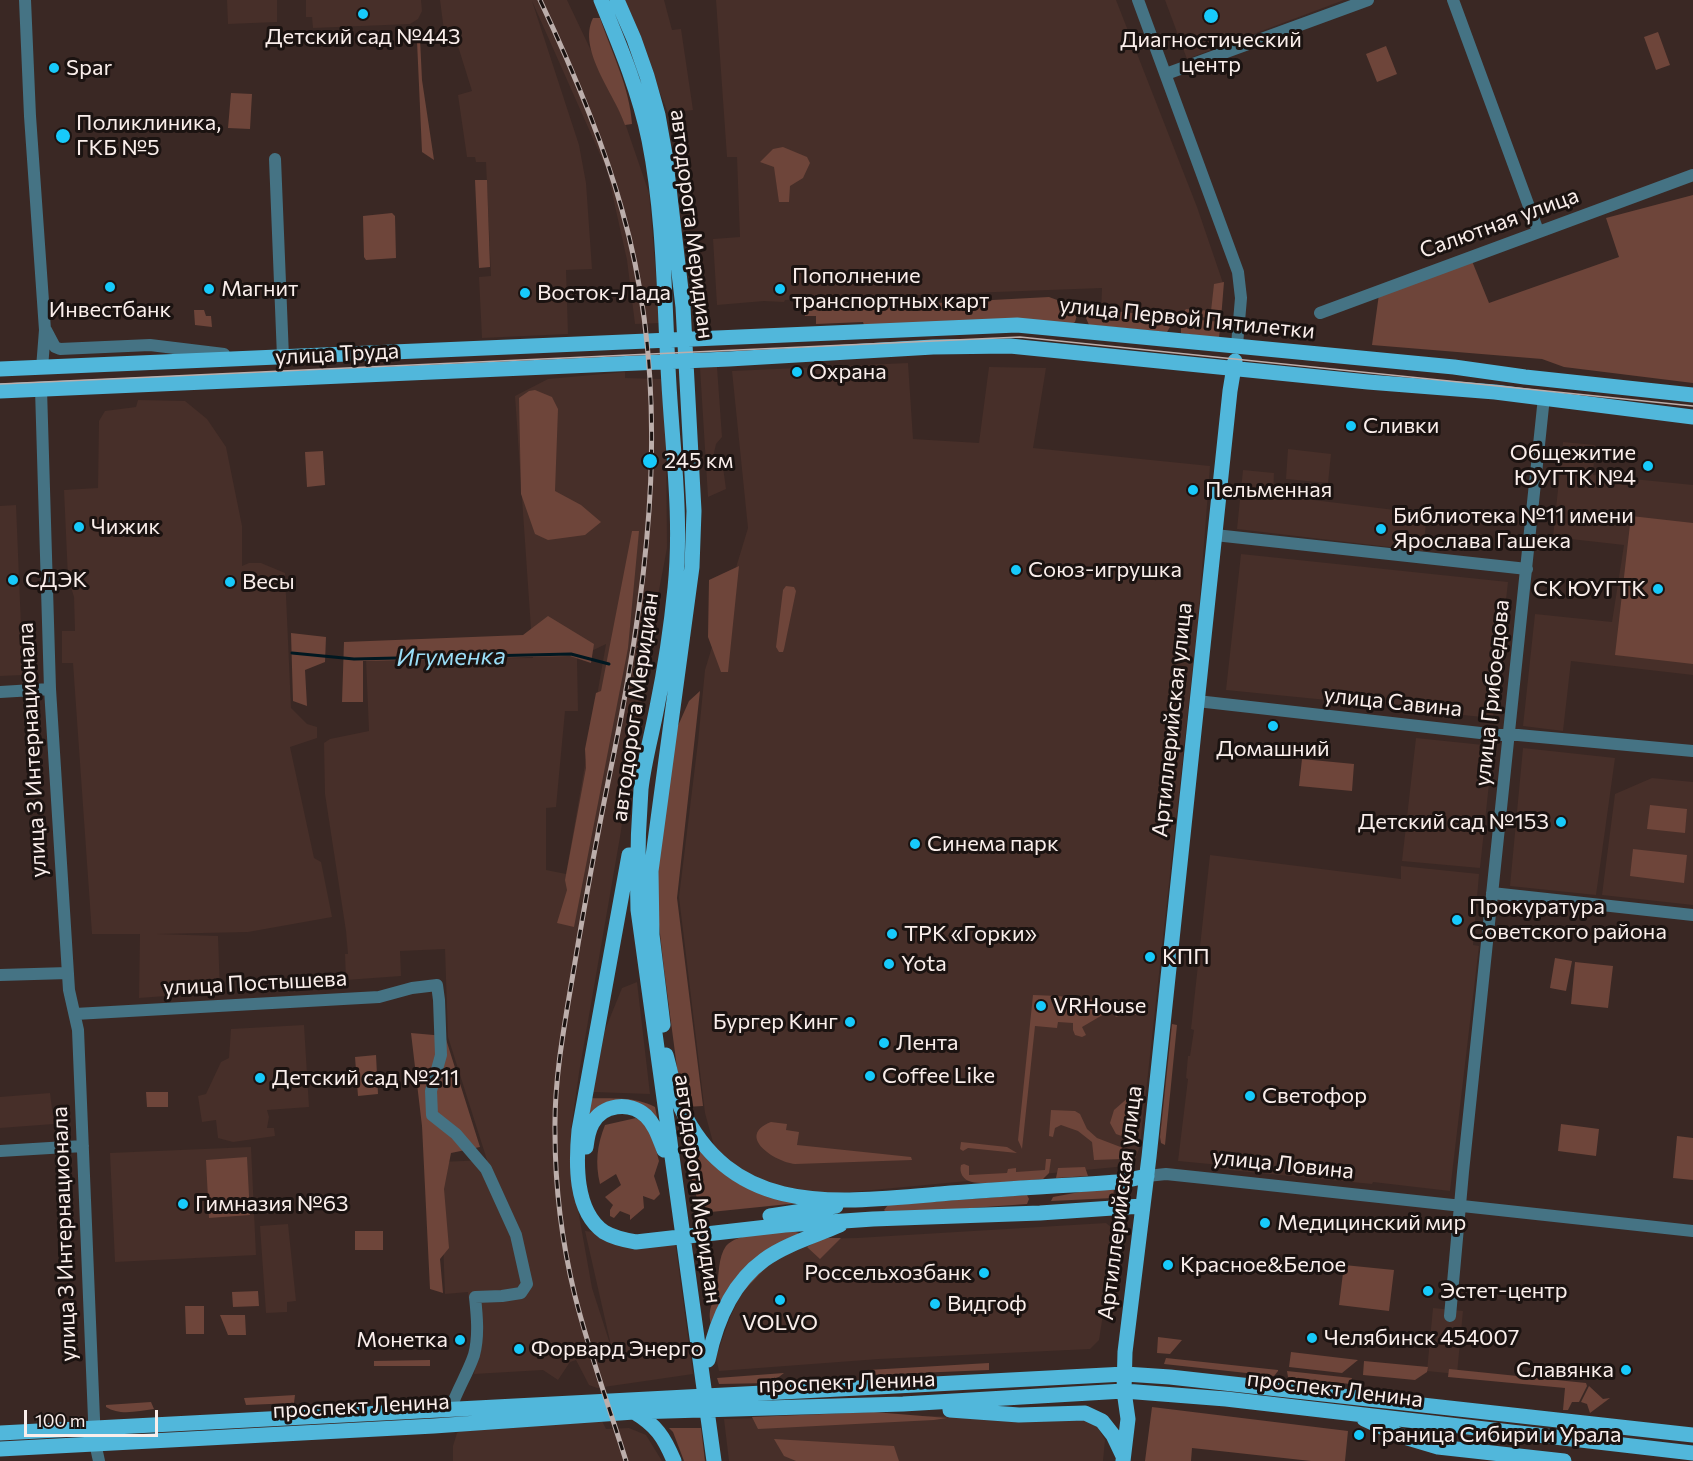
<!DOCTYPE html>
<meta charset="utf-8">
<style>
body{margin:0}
#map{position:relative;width:1693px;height:1461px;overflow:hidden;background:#3a2824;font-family:Commissioner,sans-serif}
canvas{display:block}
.scale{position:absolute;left:24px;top:1410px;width:134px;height:27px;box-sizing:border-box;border:3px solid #faeeeb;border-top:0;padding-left:8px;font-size:18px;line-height:21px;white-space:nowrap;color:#faeeeb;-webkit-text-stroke:4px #1b1311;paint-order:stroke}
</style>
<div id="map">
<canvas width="1693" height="1461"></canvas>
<div class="scale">100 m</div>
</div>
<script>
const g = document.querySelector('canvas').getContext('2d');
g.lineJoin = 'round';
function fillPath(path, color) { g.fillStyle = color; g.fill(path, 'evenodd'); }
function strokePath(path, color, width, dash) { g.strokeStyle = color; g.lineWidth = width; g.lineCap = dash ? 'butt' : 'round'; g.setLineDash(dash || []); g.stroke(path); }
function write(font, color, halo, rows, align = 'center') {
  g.font = font + ' Commissioner,sans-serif'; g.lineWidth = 6; g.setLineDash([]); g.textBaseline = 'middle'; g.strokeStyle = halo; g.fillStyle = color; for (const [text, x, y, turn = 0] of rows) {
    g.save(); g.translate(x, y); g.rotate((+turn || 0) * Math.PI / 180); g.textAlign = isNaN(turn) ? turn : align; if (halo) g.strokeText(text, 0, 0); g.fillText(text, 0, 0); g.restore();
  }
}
const built = new Path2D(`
 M227,0h50v22l-49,2z
 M306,0h115l1,11 -4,8 -8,5 -97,4 -1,-11h-6z
 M440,0h127l57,120 25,73 11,130 -25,1 -8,-64 -20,-90 -75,-169 47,144 7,38 6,86 -26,1 2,64 -86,4 -3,-61 12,-1 -5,-114h-10l-1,-5h-8l-9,-62 14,-4 -19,-61 -9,1z
 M623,0h41l8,30 9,-1 12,81 -25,3z
 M716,0h400l81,207 26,76 -4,42 -118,-11 1,-26 -317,12 -1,2 -20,-1 -47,4 -4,-66 27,-2 -3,-80h-10z
 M1165,0h179l-157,59z
 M908,363l5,76 66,4 10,-76 57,1 -13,80 177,18 -12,155 -58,525 -5,14 -8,6 -297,28 -58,-9 -41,-21 -17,-18 -9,-33 -26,-216 19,-155 7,-72 43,-142 -16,-157z
 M717,367l5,70 -6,7 -2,9 3,6 5,1 4,29 -18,8 -8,-129z
 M625,372v6l36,1 5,49 1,120 -14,74 -33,215 -41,236 -8,56 1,47 20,112 20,62 -27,-119 90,10 18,133 -96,14 -8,-3 -13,-25 -6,2 -12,18 -15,-10 -69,4 6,-33 -2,-41 -9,1 -1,-9 -23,2 -5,-132 47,-2 -39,-123 -3,-88 -45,2 1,25 -55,4 -1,-26h3l-2,-23 -21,-137 -1,-51 6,-4 39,-8 -3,-72 167,-1 -18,-262 33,-17zM606,644l-40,230 -20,-4v-62l10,-1 9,-96h13l-1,-53z
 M138,400l47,1 22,18 19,28 16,79v40l7,-3h12l24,10 6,135 16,16 10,3v11l-27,9 24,111 7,4 11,55 -84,15 -91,2 61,2 2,56 -81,6 1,-64h-48l-19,-271h-11v-32h13l-1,-34 -6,-19 -4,-88 34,-2 1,-67 6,-10 31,-4z
 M1563,442l32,3 -2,30 100,10v190l-122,-14 -8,70 -40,-5 12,-112 77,8 12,-77 -71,-8z
 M1288,449l43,5 -3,29 -42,-4z
 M1243,470l31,3 -1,22 154,19 -4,37 -186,-22z
 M16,505l7,170 -23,1v-170z
 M1241,554l267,28 -15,136 -91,-9v-4l-42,-4 -1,2 -22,-2 -111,-11z
 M1416,738l77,8 -13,122 -78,-7z
 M1523,748l92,10 -19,137 -86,-9z
 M1652,778l41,4v123l-91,-10 13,-101z
 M1210,855l191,24v-13l78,8 -6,71 6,1 -29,245 -77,-9 -1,2 -153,-15 1,-4 -42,-4 10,-82 -2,-1 2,-22h2l4,-26 -3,-1z
 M637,982l13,112 -57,-2 12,-62 17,-42z
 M304,1025l5,82 -42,3 2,7 -2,11h7l1,8 -42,6 -15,-4 -2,-18 -14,2 -4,-26 8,-2 15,-32 8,-4 2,-29z
 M50,1093l4,31 -54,4v-31z
 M251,1147l5,108 -141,7 -5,-109z
 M1106,1223l5,4 -7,81 -5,32 -9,9 -211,10 -160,12 -3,-14 13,-37 10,-22 17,-25 56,-34 45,-1z
 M288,1224l8,77 -9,1v10l-21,1 -6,-87z
 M1433,1308l30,3 -6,63 -30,-3z
 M872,1415l212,4 14,9 7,12 -2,21h-374l-5,-42z
 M602,1421l4,8 23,-1 17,7 16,26h-209v-15l4,-13 6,-3z`);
const green = new Path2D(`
 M593,18h7c11,33 30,70 32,106l-7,1c-10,-31 -48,-75 -32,-107z
 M1658,32l12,33 -14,5 -12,-33z
 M420,39l2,41 12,80 -12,-8 -5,-111z
 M1386,46l11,28 -20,8 -11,-28z
 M231,93l21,1 -2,35 -22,-1z
 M783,147l24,10 3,6 -7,15 -13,8 -1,16h-10l-5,-35 -14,-5 13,-13z
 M475,180h12l3,87 -11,1z
 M1693,195v188l-129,-16 -22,-8 -170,-14 7,-51 93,-33 17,42 130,-46 -13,-39z
 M392,213l3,3 1,42 -30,2 -2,-3 -1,-41z
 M1224,282l-3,37 -40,-4 5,-6 25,2 3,-27z
 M1049,297l30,11 -4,14 -3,2 -208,1 -1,-3 -47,2v-8h-11l-1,-6z
 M1088,308l80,9 2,10 -3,5 -78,-7 -3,-7z
 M194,310h10l2,6h5l1,11 -17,-2z
 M1181,318l40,4 -2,15 -4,1 -34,-5z
 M535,390l17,7 6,12 -3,82 26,14 20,17 -16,13 -37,5 -13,-6 -14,-40 -2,-96 10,-7z
 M323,451l2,34 -18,2 -2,-35z
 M1631,516l62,7v141l-78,-9z
 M632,531h7l-11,117 -54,279 -17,-4 10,-33 -2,-10 21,-112 -1,-19 11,-56 5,-2z
 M739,566l-11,106h-7l-13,-35 1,-57z
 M786,586l8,1 2,4 -12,58 -1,3h-4l-3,-5 7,-57z
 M548,616l46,28 -3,19 -21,-7 -207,5v41h-21l2,-60 179,-7z
 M291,633l35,4 -1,25 -20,8 2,36 -14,-5z
 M700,691l-23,207 26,208 -17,1 -7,-24 -15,-114 -6,-53 -1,-50 20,-138 12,-27z
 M1302,759l52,5 -2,27 -53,-5z
 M1650,805l37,4 -2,24 -38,-4z
 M1633,849l54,6 -3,28 -54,-7z
 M1555,958l17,3 -6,30 -16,-3z
 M1575,962l38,4 -5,42 -37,-4z
 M1033,995l25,1 81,9 5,10 -19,-1 -9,3 -5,-7 -29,17 4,8 -4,2 -7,-2 -2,-5v-7l-15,-1 -1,6 -22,-2 -13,123 -4,-9z
 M1172,1024l5,1 -12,120 -4,-2 -1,-6z
 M411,1033l34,3 35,111 -29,6 -7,36 5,59 -9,11 3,34 -13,-4 -8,-163z
 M376,1055l2,39 -20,2 -3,-39z
 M1138,1089l-5,51 -17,-6 -6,-11 4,-13z
 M146,1092h22v15h-21z
 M589,1098c23,1 45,-2 66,9l3,15 -26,-20 -49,28z
 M1051,1110l24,1 5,3 7,15 10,9 34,13 -5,6 -4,2 -28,1 -2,-18 -14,-11 -17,-6 -6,3 -2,9 -4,-1z
 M680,1117l19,30 100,56 -98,10 -11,-40z
 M636,1118l14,9 9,34 -5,15 6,18 -6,6 -11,-4 1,12 -14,12v-5l-10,-4 -6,7 -4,-2v-6l3,-5 -8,-8 16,-12 -5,-11 -16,10c-5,-21 -3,-39 5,-59z
 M771,1122l16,2 -1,6 13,2 -2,13 114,12 1,3 -117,4c-20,-2 -60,-28 -24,-42z
 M1561,1124l38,5 -3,27 -38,-5z
 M1677,1136l16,2v42l-20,-2z
 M961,1142l46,5 10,6 -49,-5 -5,3 -3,-2z
 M247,1157l3,58 -41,3 -3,-58z
 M1046,1159h5l-2,14 -6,6c-15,1 -58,6 -71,3 -9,-2 -13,-9 -11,-17l3,-1 5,2v9l38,-2 1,-4 8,-1v4l29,-2z
 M1085,1167l3,9 -32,2 2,-10z
 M1114,1189l-1,9 -62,3 2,-4 32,-6z
 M1027,1195l2,4 -2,5 -139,10 -4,-4 4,-5z
 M790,1230l9,3 -88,92c-4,-19 3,-20 6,-37 2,-13 1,-31 9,-42 11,-13 47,-14 64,-16z
 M383,1231v19h-28v-19z
 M828,1238h13l-21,21 -13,-12 12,-7z
 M1344,1265l50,5 -5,41 -50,-6z
 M258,1291l1,15 -26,1 -1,-15z
 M185,1306h19v28h-18z
 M220,1315h25l1,20h-18z
 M1158,1337l24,3 -12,14 -13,-1z
 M1291,1352l67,8 -16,13 -53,-6z
 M1166,1358l112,12v1l-4,5 -110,-12z
 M430,1360v6h-56v-5z
 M1364,1361l64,6 -1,5 -12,8 -52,-5z
 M989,1363v7l-119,5 -2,-5z
 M1449,1369l137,14 1,3 -8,16h-7l-4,8h-5l2,-22 -117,-11z
 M1287,1371l65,7 -2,6 -62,-7z
 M784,1373l-13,10 -52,1 -2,-6z
 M1589,1386l14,13 7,-1 -20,15 -3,-9 -6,-2z
 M295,1395l-1,8 -48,2 -2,-7z
 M151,1402l3,7c-16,2 -34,7 -48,-2v-2z
 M1152,1407l196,24 -3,30h-34l-119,-13 -1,13h-46z
 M874,1412l73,6 -13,2 -176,9 -6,-12z
 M669,1428h32l4,33h-21l-11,-29z
 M774,1439l120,7 5,15h-103l-12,-5z`);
const stream = new Path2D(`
 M292,653l62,6 217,-5 38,10`);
const minor = new Path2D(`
 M25,0l5,116 15,214 -3,38
 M1138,0l100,272 3,26 -4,47
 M1453,0l85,231
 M1166,74l202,-74
 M275,159l8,198
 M1320,313l373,-138
 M46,330l9,17 5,2 90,-4 74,9
 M41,389l9,300 19,301 9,40 17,413 4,18
 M1215,535l312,34
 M0,692l50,-3
 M1197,701l301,34h20l175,16
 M1492,893l201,22
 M0,975l68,-2
 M75,1014l304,-17 33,-9 25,-3 2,15 2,55 -10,36 1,24 24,19 30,35 30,66 11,49 -6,9 -19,3 -27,1c2,19 4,39 -1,58 -6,18 -17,35 -23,53
 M0,1151l83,-5
 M1147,1176l19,-2 38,4 489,53
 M1450,1316l13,-144 81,-775`);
const major = new Path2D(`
 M601,0c19,46 38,91 48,140 16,80 15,164 20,245 4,68 13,135 6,203 -4,40 -10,80 -18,119 -5,27 -13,55 -16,82 -3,40 -4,81 -3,121l76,551
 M617,0l17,39 13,37 11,39 7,39 18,153 11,204 -2,56 -41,304 1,64 11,90
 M0,369l1017,-44 437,42 71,10 168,18
 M0,391l729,-32 204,-12 77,-1 358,36 127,10 198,25
 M629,855l-50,275c-3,32 -5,81 25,102 10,6 20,8 32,10l149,-17 88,-6 167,-6 102,-7
 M666,1055c5,17 8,37 15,53 53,111 157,94 259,86 60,-5 119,-8 178,-12l29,-6
 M586,1147c1,-8 2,-16 6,-23 10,-20 38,-23 54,-8 10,10 13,22 18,34
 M770,1216l66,-10
 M708,1360c8,-38 23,-76 56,-100 22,-16 51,-24 76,-35
 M950,1410l69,5 66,-2 17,8 11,14 10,21
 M634,1412c22,13 30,25 40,49
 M1364,1419l37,17 37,11 126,14
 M0,1433l1125,-59 45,3 523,58
 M0,1449l434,-23 200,-14 269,-8 221,-13 102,8 467,54
 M1123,1461l5,-42 -4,-28 1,-39 24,-195 81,-766 5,-30`);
const tram = new Path2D(`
 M0,384l1020,-47 673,69`);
const rail = new Path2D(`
 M540,0c32,68 62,138 82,210 51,179 28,365 -8,543 -15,72 -28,143 -40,215 -9,54 -20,109 -19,164 0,54 7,111 20,164 14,56 34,110 51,165`);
const markers = [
 [363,14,6,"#17cafb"],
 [1211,16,8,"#17cafb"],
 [54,68,6,"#17cafb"],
 [63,136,8,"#17cafb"],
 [110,287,6,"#17cafb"],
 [209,289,6,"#17cafb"],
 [780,289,6,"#17cafb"],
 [525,293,6,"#17cafb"],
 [797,372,6,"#17cafb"],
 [1351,426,6,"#17cafb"],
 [650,461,8,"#17cafb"],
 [1648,466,6,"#17cafb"],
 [1193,490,6,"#17cafb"],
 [79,527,6,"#17cafb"],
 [1381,529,6,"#17cafb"],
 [1016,570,6,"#17cafb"],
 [13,580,6,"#17cafb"],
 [230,582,6,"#17cafb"],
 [1658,589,6,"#17cafb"],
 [1273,726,6,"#17cafb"],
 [1561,822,6,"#17cafb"],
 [915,844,6,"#17cafb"],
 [1457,920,6,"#17cafb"],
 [892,934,6,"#17cafb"],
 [1150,957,6,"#17cafb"],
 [889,964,6,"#17cafb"],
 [1041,1006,6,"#17cafb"],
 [850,1022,6,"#17cafb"],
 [884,1043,6,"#17cafb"],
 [870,1076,6,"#17cafb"],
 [260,1078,6,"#17cafb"],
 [1250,1096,6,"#17cafb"],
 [183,1204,6,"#17cafb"],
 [1265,1223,6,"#17cafb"],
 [1168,1265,6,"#17cafb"],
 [984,1273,6,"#17cafb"],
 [1428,1291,6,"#17cafb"],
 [780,1300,6,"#17cafb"],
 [935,1304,6,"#17cafb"],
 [1312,1338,6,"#17cafb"],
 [460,1340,6,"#17cafb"],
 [519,1349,6,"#17cafb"],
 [1626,1370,6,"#17cafb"],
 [1359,1435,6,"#17cafb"]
];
const poiNames = [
 ["Детский сад №443",363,37,"center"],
 ["Диагностический",1211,40,"center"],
 ["центр",1211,65,"center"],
 ["Spar",66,68],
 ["Поликлиника,",76,123],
 ["ГКБ №5",76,148],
 ["Пополнение",792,276],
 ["транспортных карт",792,301],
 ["Магнит",221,289],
 ["Восток-Лада",537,293],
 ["Инвестбанк",110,310,"center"],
 ["Охрана",809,372],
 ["Сливки",1363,426],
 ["Общежитие",1636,453,"right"],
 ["ЮУГТК №4",1636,478,"right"],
 ["245 км",664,461],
 ["Пельменная",1205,490],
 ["Библиотека №11 имени",1393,516],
 ["Ярослава Гашека",1393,541],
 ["Чижик",91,527],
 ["Союз-игрушка",1028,570],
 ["СДЭК",25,580],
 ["Весы",242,582],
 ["СК ЮУГТК",1646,589,"right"],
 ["Домашний",1273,749,"center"],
 ["Детский сад №153",1549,822,"right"],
 ["Синема парк",927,844],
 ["Прокуратура",1469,907],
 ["Советского района",1469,932],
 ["ТРК «Горки»",904,934],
 ["КПП",1162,957],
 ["Yota",901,964],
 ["VRHouse",1053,1006],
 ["Бургер Кинг",838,1022,"right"],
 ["Лента",896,1043],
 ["Coffee Like",882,1076],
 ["Детский сад №211",272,1078],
 ["Светофор",1262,1096],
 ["Гимназия №63",195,1204],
 ["Медицинский мир",1277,1223],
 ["Красное&Белое",1180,1265],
 ["Россельхозбанк",972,1273,"right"],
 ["Эстет-центр",1440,1291],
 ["Видгоф",947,1304],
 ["VOLVO",780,1323,"center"],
 ["Челябинск 454007",1324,1338],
 ["Монетка",448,1340,"right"],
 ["Форвард Энерго",531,1349],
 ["Славянка",1614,1370,"right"],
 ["Граница Сибири и Урала",1371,1435]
];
const streetNames = [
 ["Салютная улица",1499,223,-20],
 ["автодорога Меридиан",692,224,83],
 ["улица Первой Пятилетки",1187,318,6],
 ["улица Труда",337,354,-3],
 ["улица Грибоедова",1492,693,-84],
 ["улица Савина",1393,702,6],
 ["автодорога Меридиан",635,707,-82],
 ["Артиллерийская улица",1172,720,-84],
 ["улица 3 Интернационала",32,750,-93],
 ["улица Постышева",255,983,-3],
 ["улица Ловина",1283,1164,6],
 ["автодорога Меридиан",698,1189,82],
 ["Артиллерийская улица",1120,1203,-83],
 ["улица 3 Интернационала",64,1234,-92],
 ["проспект Ленина",847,1382,-2],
 ["проспект Ленина",1335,1389,7],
 ["проспект Ленина",361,1406,-3]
];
const waterNames = [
 ["Игуменка",451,657,-1]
];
fillPath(built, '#472f29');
fillPath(green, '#6e453a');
strokePath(stream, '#001821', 3);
strokePath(minor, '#457384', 12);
strokePath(major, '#51b7db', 15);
strokePath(tram, '#bcaeab', 1.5);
strokePath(rail, '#bcaeab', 5);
strokePath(rail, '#1b1311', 3, [9]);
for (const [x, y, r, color] of markers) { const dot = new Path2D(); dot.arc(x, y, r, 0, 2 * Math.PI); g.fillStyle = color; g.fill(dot); strokePath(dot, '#1b1311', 2); }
write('22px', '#faeeeb', '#1b1311', poiNames, 'left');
write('22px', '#faeeeb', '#1b1311', streetNames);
write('italic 24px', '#9adef8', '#1b1311', waterNames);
</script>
